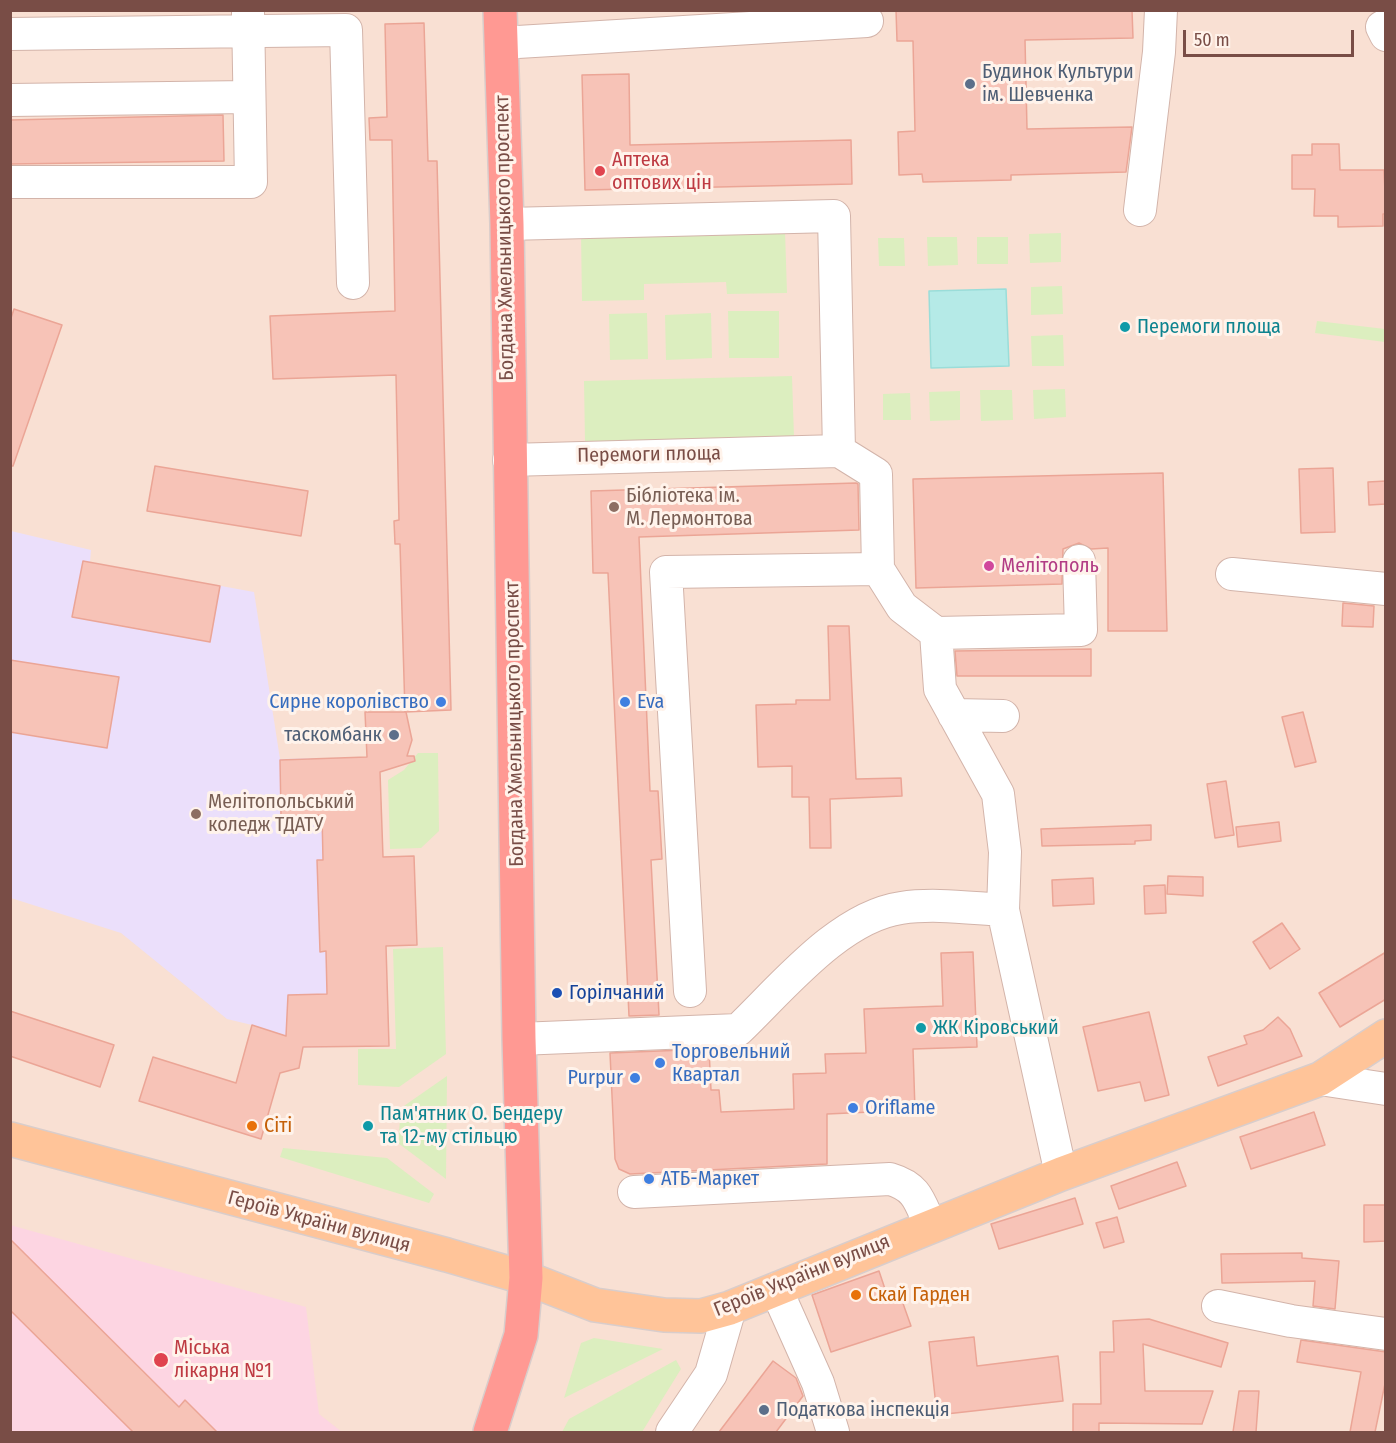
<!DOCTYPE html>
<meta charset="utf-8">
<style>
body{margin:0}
#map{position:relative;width:1396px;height:1443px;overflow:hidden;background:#feeee2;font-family:"Fira Sans Condensed",sans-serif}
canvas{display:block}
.frame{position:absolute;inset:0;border:12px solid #794d46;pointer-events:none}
.scale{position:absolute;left:1183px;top:30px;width:171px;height:27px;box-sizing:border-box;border:3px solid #794d46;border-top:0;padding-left:8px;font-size:18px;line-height:21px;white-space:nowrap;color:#794d46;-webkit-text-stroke:4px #fff3eb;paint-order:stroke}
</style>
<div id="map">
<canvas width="1396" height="1443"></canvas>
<div class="frame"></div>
<div class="scale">50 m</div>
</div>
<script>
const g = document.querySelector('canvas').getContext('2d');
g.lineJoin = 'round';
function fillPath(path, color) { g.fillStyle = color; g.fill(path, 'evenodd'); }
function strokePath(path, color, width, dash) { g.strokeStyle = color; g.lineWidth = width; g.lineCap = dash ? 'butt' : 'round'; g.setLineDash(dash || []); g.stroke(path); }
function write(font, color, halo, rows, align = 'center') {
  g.font = font + ' "Fira Sans Condensed",sans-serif'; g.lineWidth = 6; g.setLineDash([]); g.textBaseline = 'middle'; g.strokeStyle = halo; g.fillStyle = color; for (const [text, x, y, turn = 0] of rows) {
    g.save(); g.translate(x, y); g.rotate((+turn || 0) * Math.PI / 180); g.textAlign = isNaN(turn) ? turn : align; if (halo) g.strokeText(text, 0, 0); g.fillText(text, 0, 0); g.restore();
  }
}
const residential = new Path2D(`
 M11,11h1374v1421h-1374z`);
const education = new Path2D(`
 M11,531l80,19 -1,12 164,30 26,167 99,-2 10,289 -103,2 -34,-23 -25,-6 -106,-86 -110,-35z`);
const medical = new Path2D(`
 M10,1225l296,82 13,107 23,18h-331z`);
const green = new Path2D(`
 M785,231l2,62 -60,1 -1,-12 -82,2v16l-62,1 -1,-66z
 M1061,233v29l-31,1 -1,-29z
 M927,237h30l1,28 -30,1z
 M977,237h31v27h-31z
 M878,238h26l1,28h-26z
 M1062,286l1,28 -32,1v-28z
 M728,311h51v47h-50z
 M647,313l1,46 -38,1 -1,-46z
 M711,313l1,45 -46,2 -1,-45z
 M1317,321l68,8v13l-70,-9z
 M1063,335l1,31h-32l-1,-30z
 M792,376l2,61 -209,5 -1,-61z
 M1065,389l1,28 -32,2 -1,-29z
 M1012,390l1,30 -32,1 -1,-31z
 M960,391v29l-30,1 -1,-29z
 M910,393l1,27h-28v-26z
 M418,753h20l1,78 -18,17 -31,1 -2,-69 16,-10z
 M443,947l3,107 -47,33 -41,-2v-36h38l-3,-100z
 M447,1076l-1,103 -48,-36 3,-35z
 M283,1148l104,10 47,36 -5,9 -149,-46z
 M594,1338l69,11 -99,49 17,-55z
 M676,1360l5,9 -39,63h-80l7,-13z`);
const water = new Path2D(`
 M1006,289l3,77 -78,2 -2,-77z`);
const building = new Path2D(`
 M896,10h236l1,28 -108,2 2,89 105,-2 -6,45 -115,3v5l-88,2 -1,-8 -23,1 -1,-43 17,-1 -2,-90h-16z
 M424,23l4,138h9l14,549 -46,2 -5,-168h-5l-1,-23 5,-1 -3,-145 -123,4 -3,-63 125,-5 -3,-171h-22l-1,-22 18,-1 -2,-93z
 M629,74l1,71 221,-5 1,44 -267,6 -3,-115z
 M223,115l1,46 -214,3v-44z
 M1312,144h27l1,26h44l2,44h-3v12l-45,1v-11h-24l1,-27h-23v-34h20z
 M14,309l48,16 -49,141h-3v-145z
 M155,466l153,25 -7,45 -154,-25z
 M1333,468l2,64 -34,1 -2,-64z
 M1163,473l4,158h-59v-83l-17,1 -12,-6 -16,6 -1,35 -146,4 -3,-109z
 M1386,481v23l-17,1 -1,-23z
 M856,483l2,1 1,46 -220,7 11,254h8l4,68 -11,1 8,155 -30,1 -21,-443h-15l-2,-82z
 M83,561l137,25 -10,56 -138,-25z
 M1343,603l31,3 -1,21 -31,-1z
 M828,626h21l7,153 45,-1 1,18 -72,3 1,49h-21l-1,-51h-17v-31l-34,1 -2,-62 40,-1v-4h34z
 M1091,649v27h-134l-2,-25z
 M10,660l109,17 -12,71 -97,-16z
 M365,712h41l6,28 -5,16h7l1,5 -35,11 3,85 31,-1 3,89 -31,1 3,100 -86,1 -4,21 -19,5 -19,66 -122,-38 14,-44 83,26 16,-58 34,11 2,-41 39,-1 -1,-43 -6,1 -3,-92h6l-1,-45 -41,1 -1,-56 87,-3z
 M1303,712l13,50 -21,5 -13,-50z
 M1226,781l8,54 -19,3 -8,-54z
 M1279,822l2,19 -43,6 -2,-20z
 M1151,825v15l-16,1v3l-93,2 -1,-17z
 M1168,876l35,1v19l-36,-2z
 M1093,878l1,26 -41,2 -1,-26z
 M1165,885l1,28 -21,1 -1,-28z
 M1282,923l18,26 -30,20 -17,-27z
 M973,952l4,95 -64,2 2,61 -88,4v50l-197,10 -11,-5 -4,-10 -5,-106 99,-4 2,41h8l2,22 73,-3 -1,-35 33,-1 -1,-19 41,-1 -2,-44 79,-3 -2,-53z
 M1386,952v47l-46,28 -21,-34z
 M10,1011l104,34 -14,42 -90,-31z
 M1149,1012l20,83 -24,6 -5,-19 -42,9 -15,-64z
 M1278,1017l12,12 12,27 -84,30 -10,-29 39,-13 -3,-8 19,-6z
 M1314,1112l11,33 -74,24 -11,-32z
 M1177,1162l9,24 -67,23 -8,-23z
 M1075,1198l8,26 -84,25 -8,-25z
 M1364,1205h22v36l-22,1z
 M1117,1217l7,25 -20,6 -8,-25z
 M10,1239l169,168 6,-7 32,32h-84l-123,-122z
 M1302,1253v5l37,3 -4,48 -22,-3 2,-25 -93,2 -1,-29z
 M879,1271l9,27 12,-3 11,31 -80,26 -19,-57z
 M1149,1319l79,24 -7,24 -78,-23 2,47h68l-11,33 -103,-1v9h-26v-28h28l-1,-52h14l-1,-31z
 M974,1337l3,29 81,-10 5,45 -126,14 -8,-73z
 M1301,1340l85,12v27l-11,53h-25l11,-60 -64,-10z
 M773,1361l23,17 7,18 -27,36h-57z
 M1239,1391h20l-3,41h-23z`);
const minor = new Path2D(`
 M1386,25l-4,2 4,8
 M10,34l336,-4 7,253
 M501,43l366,-22
 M10,100l239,-3
 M10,182h241l-3,-169
 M1140,210l19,-158 2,-42
 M507,224l327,-8 5,235 -330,9
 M839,451l37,23 2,95 24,38 34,26 4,56 58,105 7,58 -2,58 58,264
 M1232,574l154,15
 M936,633l145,-3 -2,-69
 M954,715l49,1
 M690,991l-24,-419 212,-3
 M519,1039l219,-9c44,-42 101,-113 163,-122 33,-5 68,0 102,2
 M1320,1079l66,10
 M634,1192l256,-13c27,8 29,21 40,46
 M776,1289l42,94 15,49
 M1218,1306l73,15 95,13
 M672,1432l39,-58 19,-66`);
const major = new Path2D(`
 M10,1139l437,116 79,23 69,27 69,10 37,1 29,-8 331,-134 259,-95 66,-43`);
const highway = new Path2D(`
 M490,1432l31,-97 5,-57 -7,-239 -12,-815 -7,-214`);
const markers = [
 [970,84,6,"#5c6f8a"],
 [600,171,6,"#e0444e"],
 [1125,327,6,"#0f9aa8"],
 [614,507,6,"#8d6e63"],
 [989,566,6,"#d1479c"],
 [441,702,6,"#3f7fe0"],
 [625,702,6,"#3f7fe0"],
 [394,735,6,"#5c6f8a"],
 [196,814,6,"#8d6e63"],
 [557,993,6,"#1a4fb4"],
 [921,1028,6,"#0f9aa8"],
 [660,1063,6,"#3f7fe0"],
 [635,1078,6,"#3f7fe0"],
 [853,1108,6,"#3f7fe0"],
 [252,1126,6,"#e8710a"],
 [368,1126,6,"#0f9aa8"],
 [649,1179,6,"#3f7fe0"],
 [856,1295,6,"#e8710a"],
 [161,1360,8,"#e0444e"],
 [764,1410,6,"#5c6f8a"]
];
const serviceNames = [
 ["Будинок Культури",982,72],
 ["ім. Шевченка",982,95],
 ["таскомбанк",382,735,"right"],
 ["Податкова інспекція",776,1410]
];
const healthNames = [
 ["Аптека",612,160],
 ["оптових цін",612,183],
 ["Міська",174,1348],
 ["лікарня №1",174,1371]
];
const streetNames = [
 ["Богдана Хмельницького проспект",505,238,-91],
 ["Перемоги площа",649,455,-1],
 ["Богдана Хмельницького проспект",515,724,-91],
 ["Героїв України вулиця",319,1222,15],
 ["Героїв України вулиця",802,1276,-22]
];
const cultureNames = [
 ["Перемоги площа",1137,327],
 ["ЖК Кіровський",933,1028],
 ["Пам'ятник О. Бендеру",380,1114],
 ["та 12-му стільцю",380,1137]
];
const educationNames = [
 ["Бібліотека ім.",626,496],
 ["М. Лермонтова",626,519],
 ["Мелітопольський",208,802],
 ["коледж ТДАТУ",208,825]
];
const hotelNames = [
 ["Мелітополь",1001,566]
];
const shopNames = [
 ["Сирне королівство",429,702,"right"],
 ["Eva",637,702],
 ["Торговельний",672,1052],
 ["Квартал",672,1075],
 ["Purpur",623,1078,"right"],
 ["Oriflame",865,1108],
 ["АТБ-Маркет",661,1179]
];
const transitNames = [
 ["Горілчаний",569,993]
];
const foodNames = [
 ["Сіті",264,1126],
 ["Скай Гарден",868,1295]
];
fillPath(residential, '#f9e0d3');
fillPath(education, '#ebdffb');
fillPath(medical, '#fdd5e2');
fillPath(green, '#dceebf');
fillPath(water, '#b5eae7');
strokePath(water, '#9addd9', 1.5);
fillPath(building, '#f7c3b7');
strokePath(building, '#eba596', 1.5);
strokePath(minor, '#d3b4aa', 34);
strokePath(major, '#d9cdcb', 36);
strokePath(highway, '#d9cdcb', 36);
strokePath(minor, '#fff', 32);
strokePath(major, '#ffc499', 33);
strokePath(highway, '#ff9993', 33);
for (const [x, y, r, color] of markers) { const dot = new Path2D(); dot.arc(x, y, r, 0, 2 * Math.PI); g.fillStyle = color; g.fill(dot); strokePath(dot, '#fff3eb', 2); }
write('20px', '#4e5e75', '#fff3eb', serviceNames, 'left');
write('20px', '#be3a42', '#fff3eb', healthNames, 'left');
write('20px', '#794d46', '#fff3eb', streetNames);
write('20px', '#0d838f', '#fff3eb', cultureNames, 'left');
write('20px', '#785e54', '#fff3eb', educationNames, 'left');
write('20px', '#b23c85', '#fff3eb', hotelNames, 'left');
write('20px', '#366cbe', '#fff3eb', shopNames, 'left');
write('20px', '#164399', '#fff3eb', transitNames, 'left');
write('20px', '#c56008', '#fff3eb', foodNames, 'left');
</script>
